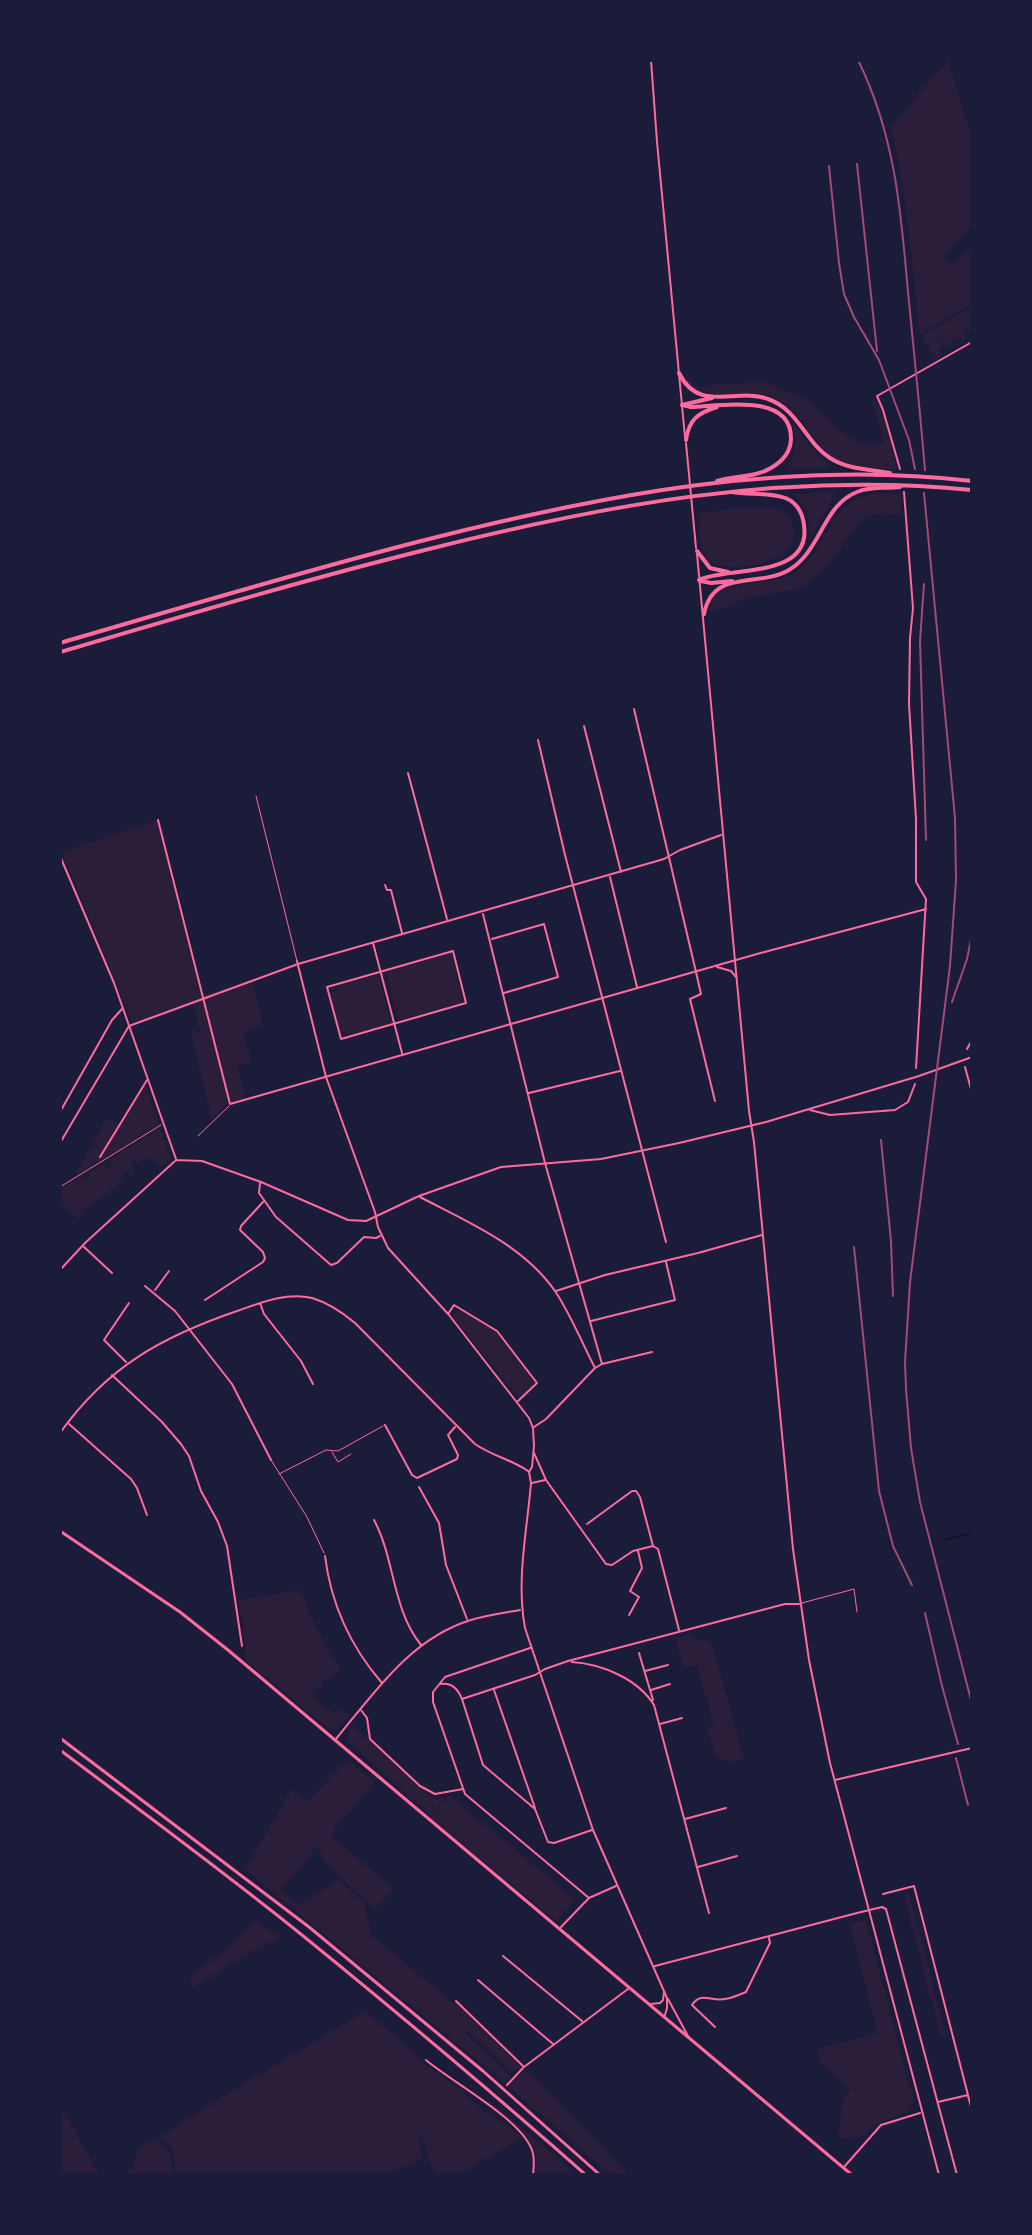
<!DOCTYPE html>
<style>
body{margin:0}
#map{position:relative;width:1032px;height:2235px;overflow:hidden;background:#1b1b3a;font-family:Helvetica,sans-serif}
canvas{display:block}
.frame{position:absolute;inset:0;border:62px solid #1b1b3a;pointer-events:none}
</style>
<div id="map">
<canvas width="1032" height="2235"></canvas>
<div class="frame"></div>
</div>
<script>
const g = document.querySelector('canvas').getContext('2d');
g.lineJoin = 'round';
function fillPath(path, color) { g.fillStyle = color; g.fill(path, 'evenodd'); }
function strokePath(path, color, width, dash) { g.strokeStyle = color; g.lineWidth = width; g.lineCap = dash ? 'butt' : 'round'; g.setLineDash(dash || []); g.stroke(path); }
const green = new Path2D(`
 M948,60l24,79v85l-29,33 8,8 21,-17v56l-52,30c-8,-69 -13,-139 -29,-207z
 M972,307v19l-2,1 2,7 -4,-4 -2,5 -4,-5 4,8 -3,2 -2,-3 -3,3 -2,-3 -6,4 2,4 -2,1 -2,-4 -2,5 -5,-8 -2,1 3,5 -3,5 3,6 -7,3 -13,-24z
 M687,378l8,8 6,2 17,-4 48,-1 38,15 49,43 19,5 12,-3 -11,-40 3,-2 11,24 10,44c-17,0 -34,0 -50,-5 -32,-11 -42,-52 -72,-66 -30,-14 -65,9 -89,-17z
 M791,420l22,30 17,17 -43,2c9,-20 12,-28 4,-49z
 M836,492l-28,51c4,-21 -1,-34 -15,-49z
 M872,494h29l1,21 -19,-2 -14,2 -10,7 -29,41 -26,22 -11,5 -42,7 -40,15c-1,-1 -1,-12 -1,-13 4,-15 64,-15 81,-24 38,-20 33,-72 81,-81z
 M739,508c18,0 50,-5 54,18 1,8 1,17 -5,24 -14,15 -68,26 -82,7 -8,-12 -6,-29 -8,-43z
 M157,820l44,176 51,-16 11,46 -20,6 8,30 -14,4 8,32 -17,5 -16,17 -21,-86 9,-3 -7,-27 -60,20 -71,-172z
 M450,953l2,1 11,49 -65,17 -12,-49z
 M378,973l14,51 -42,11 -5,-3 -6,1 -10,-40 7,-2 2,-7z
 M145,1083l14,42 -80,49 -3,-2 31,-53 12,5z
 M160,1128l11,32 -11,7 -5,-8 -6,2 -2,-4 -9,7 -2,-3 -4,1 1,3 -2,2 4,7 -4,3 -3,-6 -5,4 1,3 -8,6 3,3 -4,3 -3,-2 -23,21 -3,-2 -4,4 2,2 -7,6 -17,-17v-13l23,-13 4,4 3,-3 -2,-4 15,-9 4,5 6,-5 -2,-4h-3z
 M461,1310l36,21 38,51 -16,17 -67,-84z
 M300,1590l18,42 23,38 -19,12 1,3 -12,8 19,18 8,1 4,-3 8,6 -13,14 -9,-1 -82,-67 -3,-38 -5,-23z
 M692,1634l3,8 13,-3 5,9 31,111 -15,3 -13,-6 -9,-29 7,-2 -17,-60 -14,3 -7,-29z
 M352,1725l83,74 10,-1 -14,18 -81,-73 -3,-9z
 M348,1760l26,22 -44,53 64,54 -20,20 -49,-47 -7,-16 -37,44 18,15 8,-6 2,1 29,-21 26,24 7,32 82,68 2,-1 67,66 -7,3 -4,-1 -44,-39 -3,1 47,45 -6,6 -260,-214 46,-79 17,11z
 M449,1795l127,105 -20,21 -125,-103z
 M909,1894l7,26 -4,2h5l9,36 -4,2h5l8,36 -3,2h4l7,26 -4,2 4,-1 3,11 -5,1 -9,-38h-3l-3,-12 2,-1 -24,-91z
 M255,1919l25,19 -40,20 -46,30 -3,-4v-7l31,-25z
 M866,1920l48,182 -6,10 -31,12 -13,12 -25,2 3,-38 8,-11 -29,-25 -4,-15 61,-16 -28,-109z
 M363,2010l29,23 34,32 34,24 21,20 36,23 5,6 -64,37h-23l-13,-39 -4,3 5,19 -37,17h-210c-3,-18 2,-29 -16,-38l97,-62 6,-2 93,-56z
 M525,2071l17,14 87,90h-18l-103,-89z
 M494,2104l83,71h-42c0,-6 2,-14 1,-20 -4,-21 -28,-35 -43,-49z
 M60,2107c16,21 25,47 40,68h-39z
 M155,2139l15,15 4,21h-50l9,-8 4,-17z`);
const stream = new Path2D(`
 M945,1540l27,-7`);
const service = new Path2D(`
 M256,796l41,165
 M198,1136l31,-30
 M60,1187l101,-62
 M802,1603l52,-14 3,23`);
const pedestrian = new Path2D(`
 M332,1452l6,10 13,-8
 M271,1460l36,57 17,36
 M279,1474l47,-24 12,1 45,-25`);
const minor = new Path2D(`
 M900,469l-17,-59 -6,-14 95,-54
 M904,492l9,116 -3,30 -1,66 7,115v63l10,17 -10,169
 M634,709l62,263 5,22 -11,5 25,102
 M584,726l37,146
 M538,740l27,115 101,387
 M408,773l39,146
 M158,820l72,284 527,-150 169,-45
 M610,877l27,110
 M385,885l2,5h4l11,43
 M483,914l62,249 57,201
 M492,939l52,-15 14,53 -54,16
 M373,943l29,110
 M453,951l13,52 -125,36 -14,-52z
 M297,961l29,116 49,135 3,15 10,21 61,67 80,103 4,10 1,18 -2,21 -3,5 2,11c-4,48 -15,98 -6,145l68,202 74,168v10l-2,7
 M967,1049l5,-9
 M965,1067l7,26
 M529,1093l91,-22
 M810,1110l20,5 65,-5 13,-8 7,-18
 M60,1112l52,-92 10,-11
 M60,1143l69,-117 169,-62 366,-105 16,-9 41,-15
 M100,1157l47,-77
 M260,1183l-1,10 17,24 55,48 6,-2 27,-26 12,1 4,-2
 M420,1197c48,25 103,48 135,94 16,24 27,52 40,77
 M83,1246l29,27
 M145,1286l30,25 57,73 39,76
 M155,1290l14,-19
 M556,1291l49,-16 93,-22 64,-18
 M205,1300l58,-38 2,-4 -2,-6 -23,-22 1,-4 22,-24
 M260,1303l4,11 37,47 12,23
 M448,1314l6,-9 43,26 40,52 -19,18
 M591,1321l84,-21 -9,-38
 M126,1362l-22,-22 25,-37
 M112,1375l50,47 19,22 8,12 12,35 17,31 9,24 15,100
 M69,1424l62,55 6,9 10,27
 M385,1425l27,50 5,3 40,-19 1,-4 -10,-20 7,-8
 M534,1427l12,-8 49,-51 7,-4 50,-12
 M60,1433c48,-67 103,-97 180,-123 22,-8 48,-18 72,-12 17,5 30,14 43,25l120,121c17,12 38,16 53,27
 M534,1453l12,27 60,84 6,1 21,-14 20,-5
 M532,1483l13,-3
 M419,1487l20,36 7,42 21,54
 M374,1520c21,39 18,89 47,125
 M587,1524l45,-33h4l4,6 13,49 5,3 21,81
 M325,1556c6,48 25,90 57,127
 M629,1615l10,-18 -9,-6 12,-23 -4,-17
 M530,1648l-85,29 -12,15v10l32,92 124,104
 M639,1653l14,47
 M572,1662c30,2 66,17 82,43l55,208
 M645,1671l23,-6
 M441,1684c11,-2 17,5 21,15
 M494,1690l41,118
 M651,1690l19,-6
 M361,1710l6,8 3,21 50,47 15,8 28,-5
 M660,1724l22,-6
 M336,1739c38,-46 75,-101 135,-119 16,-5 33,-7 49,-10
 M835,1780l137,-32
 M685,1819l41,-11
 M592,1830l-38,13 -6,-1 -13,-33 -52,-44 -21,-66 73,-24 10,-6 23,-8 217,-57h14
 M698,1867l39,-11
 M883,1894l31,-8 54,209 -30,7
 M561,1927l28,-29 27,-12
 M503,1956l79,65
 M655,1966l202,-53 25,-6 4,2 71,266
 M478,1980l75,64
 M668,1999l20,37
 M456,2001l68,66
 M651,2004l9,-1 3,-3 1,-8
 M715,2027l-23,-22c9,-14 19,-3 33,-6 7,-1 14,-4 21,-7l24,-49 -1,-5
 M426,2060c27,23 94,58 106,90 3,8 2,17 1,25
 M507,2085l17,-18 104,-78
 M968,2096l4,14
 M844,2167l37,-42 39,-12`);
const tertiary = new Path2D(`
 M651,60l6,82 28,295
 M686,443l10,105
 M697,554l52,557 5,31 39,407 16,111 21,103 109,412
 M60,856l54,127 62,176
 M717,967l14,4 5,6
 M176,1160l26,1 59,21 87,38 18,1 53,-25 82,-29 100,-8 78,-16 87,-21 153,-46 53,-19
 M60,1270l25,-27 90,-82`);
const secondary = new Path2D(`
 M60,1531l120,81 48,38 624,525`);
const trunk = new Path2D(`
 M60,1738l249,189 174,144 117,104
 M60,1750c81,61 163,121 242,185 96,78 191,158 284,240`);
const motorway = new Path2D(`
 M679,373c20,41 57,14 89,26 30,10 38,44 62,59 19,12 40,11 60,15
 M682,405l9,2c28,-1 100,-15 100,31 0,14 -8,23 -20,30 -16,10 -36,7 -54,13
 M682,405l30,-7
 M686,440c3,-21 12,-27 31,-33
 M697,551l13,17 18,4
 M699,580c29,-14 113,0 105,-55 -5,-40 -45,-28 -72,-33
 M701,581l10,2 21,-2
 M704,614c9,-46 54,-26 85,-44 32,-19 34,-65 68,-78 14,-6 29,-3 43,-5
 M60,643c120,-35 240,-71 361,-102 180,-46 365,-82 551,-60
 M60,652c120,-35 240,-71 361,-101 182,-46 363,-80 551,-61`);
const rail = new Path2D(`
 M858,60c37,75 43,151 50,232 6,60 12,119 17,178
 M857,164l20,187
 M829,166l10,97 5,31 10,23 25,43 30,80 6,29
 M924,493l31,325 1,62 -6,86 -40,316 -5,80 1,27 5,59 9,54 52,202
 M924,584l-4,57 6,199
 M971,683l1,18
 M952,1002l15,-43 5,-24
 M881,1140l10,101 2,55
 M854,1247l25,244 14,55 19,39
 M925,1613l17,73 16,58
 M971,1754l1,2
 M956,1758l12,47`);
fillPath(green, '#2a1e3b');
strokePath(stream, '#12122b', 2);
strokePath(service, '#ff6b9d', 1);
strokePath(pedestrian, '#ff6b9d', 1);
strokePath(minor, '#ff6b9d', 2);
strokePath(tertiary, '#ff6b9d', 2);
strokePath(secondary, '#ff6b9d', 3);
strokePath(trunk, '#ff6b9d', 3);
strokePath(motorway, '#ff6b9d', 4);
strokePath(rail, '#a44b75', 2);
</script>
